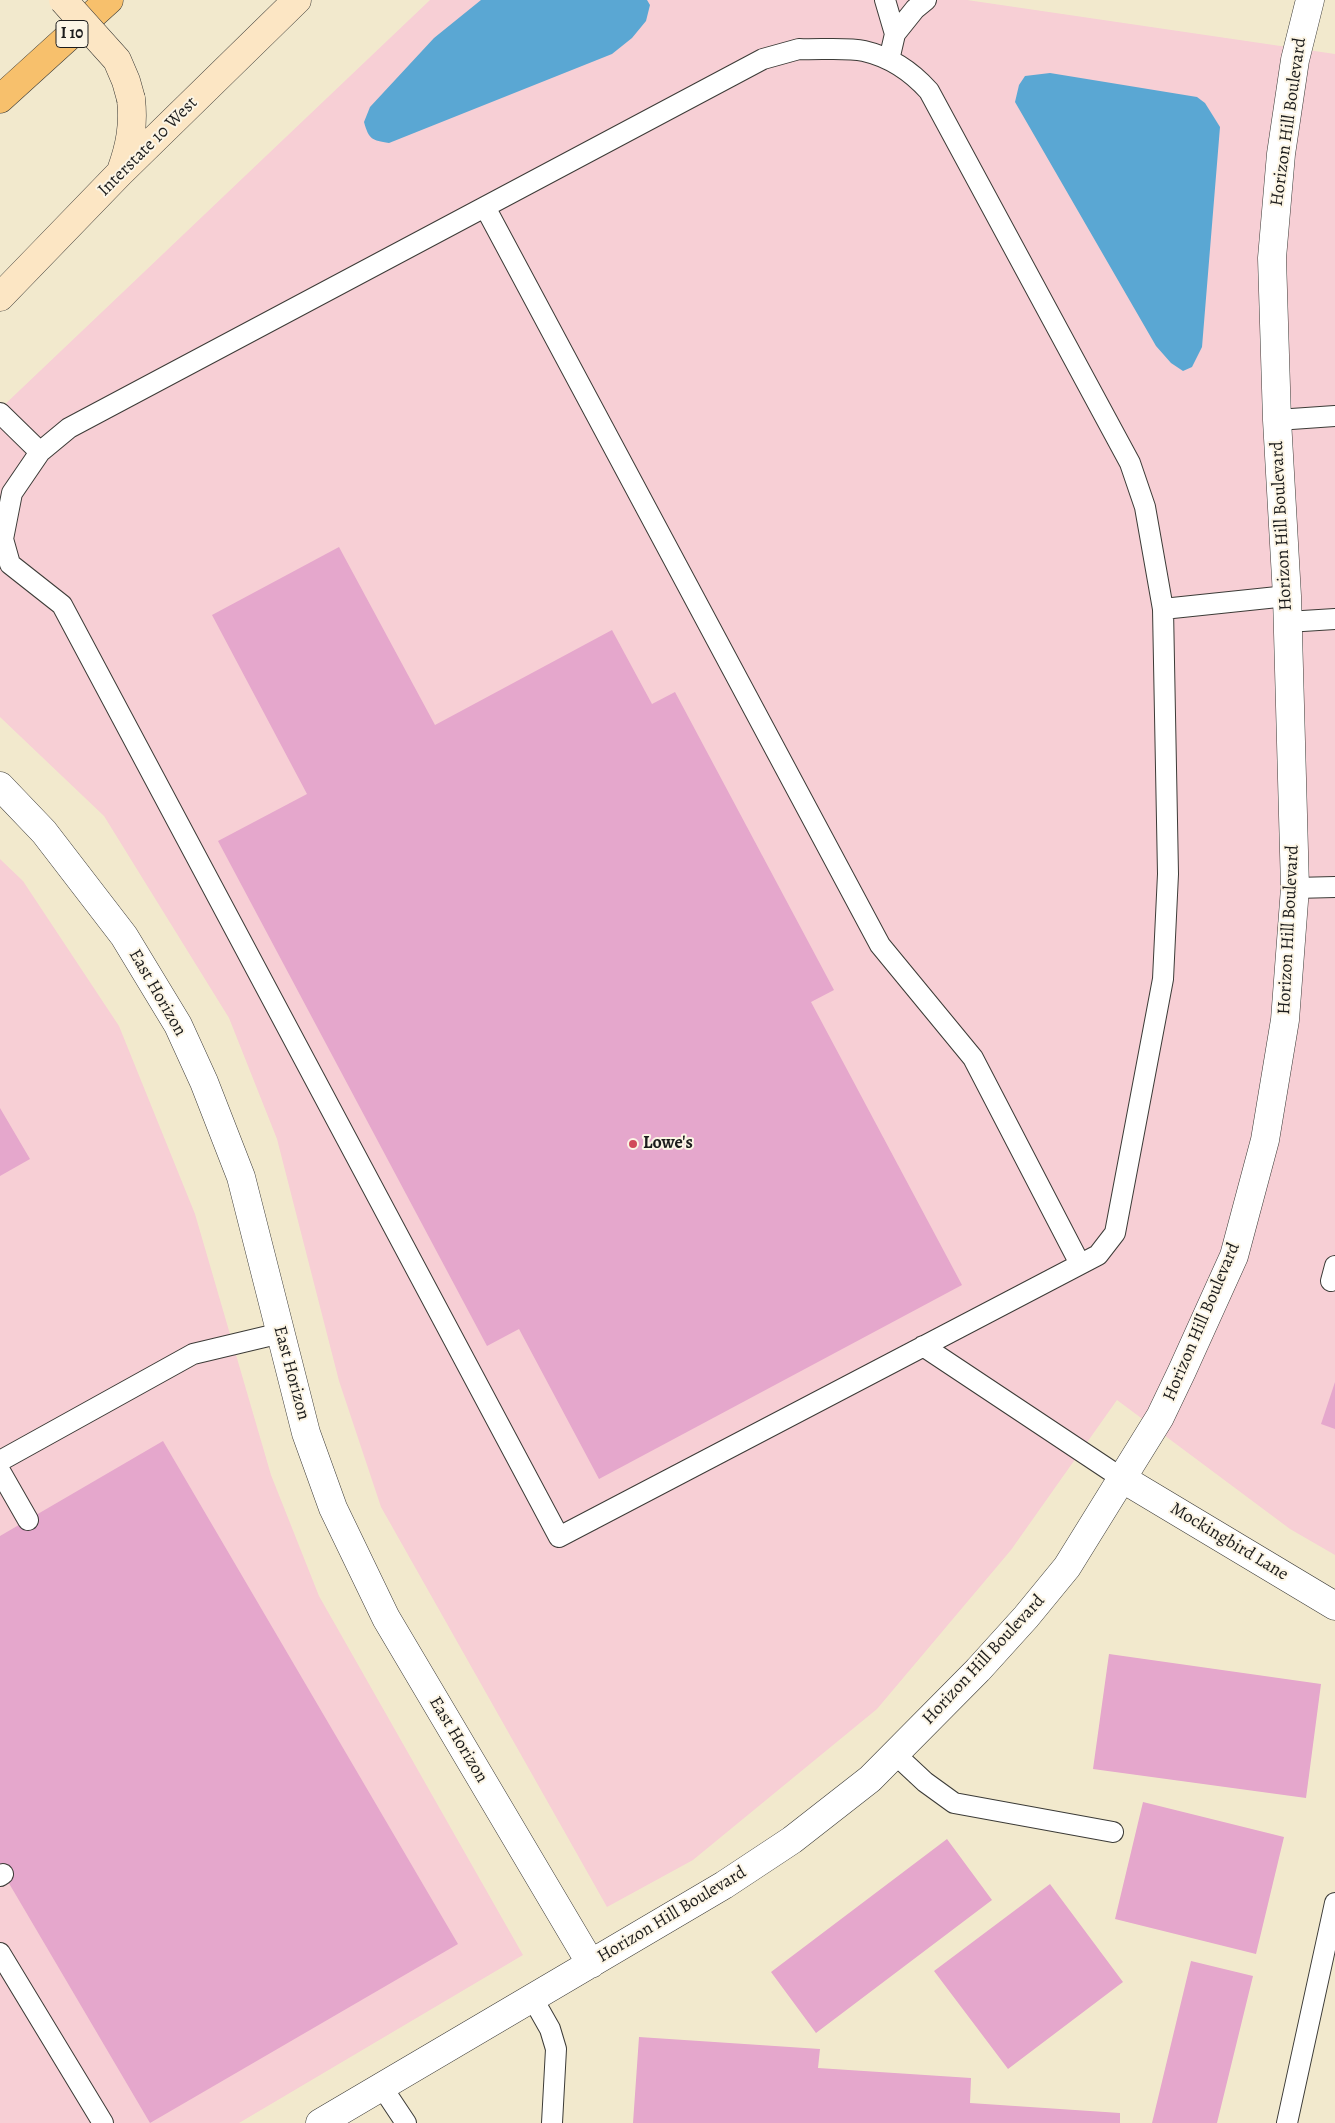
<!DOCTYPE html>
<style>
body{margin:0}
canvas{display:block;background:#f2e9cd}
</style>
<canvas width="1335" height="2123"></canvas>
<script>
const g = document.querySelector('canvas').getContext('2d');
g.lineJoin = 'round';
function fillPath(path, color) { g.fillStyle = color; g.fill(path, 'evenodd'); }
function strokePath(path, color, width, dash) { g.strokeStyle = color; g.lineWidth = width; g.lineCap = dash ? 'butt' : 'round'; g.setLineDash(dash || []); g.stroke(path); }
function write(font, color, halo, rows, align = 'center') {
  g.font = font + ' Alegreya,serif'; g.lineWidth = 4; g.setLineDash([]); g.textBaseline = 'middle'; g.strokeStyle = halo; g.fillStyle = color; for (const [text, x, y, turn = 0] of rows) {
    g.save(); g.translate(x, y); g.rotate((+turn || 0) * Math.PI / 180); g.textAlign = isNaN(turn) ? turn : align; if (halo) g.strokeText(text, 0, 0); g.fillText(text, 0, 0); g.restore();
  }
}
const built = new Path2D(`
 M430,0h537l368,54v1501l-45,-26 -173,-129 -106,150 -134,159 -184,151 -86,47 -226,-400 -42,-126 -62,-242 -48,-121 -125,-202 -104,-99v-308z
 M0,859l23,22 96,145 76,188 76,261 48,121 204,359 -284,168h-239z`);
const water = new Path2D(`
 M481,0h166l3,5 -4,16 -14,17 -20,16 -223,89c-17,-3 -20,-3 -25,-21l6,-15 64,-69z
 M1050,73l147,24 8,6 15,24 -18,220 -10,20 -9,4 -12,-8 -15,-17 -141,-244 4,-17 6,-9z`);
const building = new Path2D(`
 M339,547l96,178 177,-95 40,74 23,-12 159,298 -23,12 151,283 -363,194 -80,-150 -32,17 -269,-505 89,-47 -95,-179z
 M0,1108l30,51 -30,17z
 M1335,1382v47l-14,-5z
 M163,1441l295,503 -308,179 -150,-255v-332z
 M1109,1654l212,30 -15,114 -213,-29z
 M1143,1802l141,35 -28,117 -141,-35z
 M947,1839l45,61 -176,133 -45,-61z
 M1050,1884l73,98 -115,87 -74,-98z
 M1191,1961l62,15 -36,147h-65z
 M639,2037l181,12 -2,19 153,10 -1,25 150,10v10h-487z`);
const lane = new Path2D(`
 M885,0l10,34 -6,26
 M895,34l20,-25 11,-9
 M799,49c18,1 48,-2 65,2 26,6 48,21 65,40l201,372 15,44 18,102 5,265 -5,105 -48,254 -17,22 -539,282 -497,-932 -52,-41 -7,-25 9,-46 28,-41 29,-24 694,-369z
 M485,207l395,738 93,113 107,206
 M0,413l40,39
 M1277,420l58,-4
 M1163,609l124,-13
 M1287,622l48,-3
 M1295,888l40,-1
 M1331,1281l4,-15
 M923,1346l200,133
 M0,1461l193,-107 88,-21
 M0,1471l28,49
 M895,1754l30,28 29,21 159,29
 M0,1876l3,-2
 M0,1953l103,170
 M533,1999l17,30 6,20 -4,74
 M382,2087l24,36
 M1287,2123l48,-220`);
const street = new Path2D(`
 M0,786l44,46 80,104 54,89 26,57 37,95 65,256 27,75 53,110 205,346
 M1123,1479l212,127
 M320,2123l404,-238 68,-45 78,-61 108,-109 48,-53 41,-50 93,-150 22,-46 52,-115 31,-116 20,-120 10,-132 -8,-292 -10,-176 -5,-162 9,-104 14,-94 15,-60`);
const secondary = new Path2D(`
 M121,171c9,-25 13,-46 10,-72
 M0,297l119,-123 178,-174`);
const highway = new Path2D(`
 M0,99l109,-99`);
const secondaryBridge = new Path2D(`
 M63,0l54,60 9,21 5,18`);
const markers = [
 [633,1144,5,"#d1495b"]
];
const shields = [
 [72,34,32]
];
const shieldNames = [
 ["I 10",72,34]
];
const streetNames = [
 ["Horizon Hill Boulevard",1289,122,-82],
 ["Interstate 10 West",148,147,-45],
 ["Horizon Hill Boulevard",1282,526,-93],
 ["Horizon Hill Boulevard",1289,930,-87],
 ["East Horizon",157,993,60],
 ["Horizon Hill Boulevard",1202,1322,-67],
 ["East Horizon",291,1373,75],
 ["Mockingbird Lane",1229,1542,31],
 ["Horizon Hill Boulevard",984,1660,-47],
 ["East Horizon",458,1740,59],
 ["Horizon Hill Boulevard",672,1915,-31]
];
const poiNames = [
 ["Lowe's",643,1144]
];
fillPath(built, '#f7cfd5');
fillPath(water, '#5aa7d3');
fillPath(building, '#e5a7cc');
strokePath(lane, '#3c3b37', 22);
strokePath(street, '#3c3b37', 29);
strokePath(secondary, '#3c3b37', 29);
strokePath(highway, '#3c3b37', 29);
strokePath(lane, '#fff', 20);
strokePath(street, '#fff', 28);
strokePath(secondary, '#fce6c4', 28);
strokePath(highway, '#f7c06c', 28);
strokePath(secondaryBridge, '#3c3b37', 29, []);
strokePath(secondaryBridge, '#fce6c4', 28);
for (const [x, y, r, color] of markers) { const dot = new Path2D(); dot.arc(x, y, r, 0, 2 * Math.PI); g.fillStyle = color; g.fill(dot); strokePath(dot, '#fcf5e5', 2); }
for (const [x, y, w] of shields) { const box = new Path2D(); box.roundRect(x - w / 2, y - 13.5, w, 27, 4); g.fillStyle = '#fcf5e5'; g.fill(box); strokePath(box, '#1c1c1c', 1); }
write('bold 16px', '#1c1c1c', null, shieldNames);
write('18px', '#1c1c1c', '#fcf5e5', streetNames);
write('bold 18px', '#1c1c1c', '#fcf5e5', poiNames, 'left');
</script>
